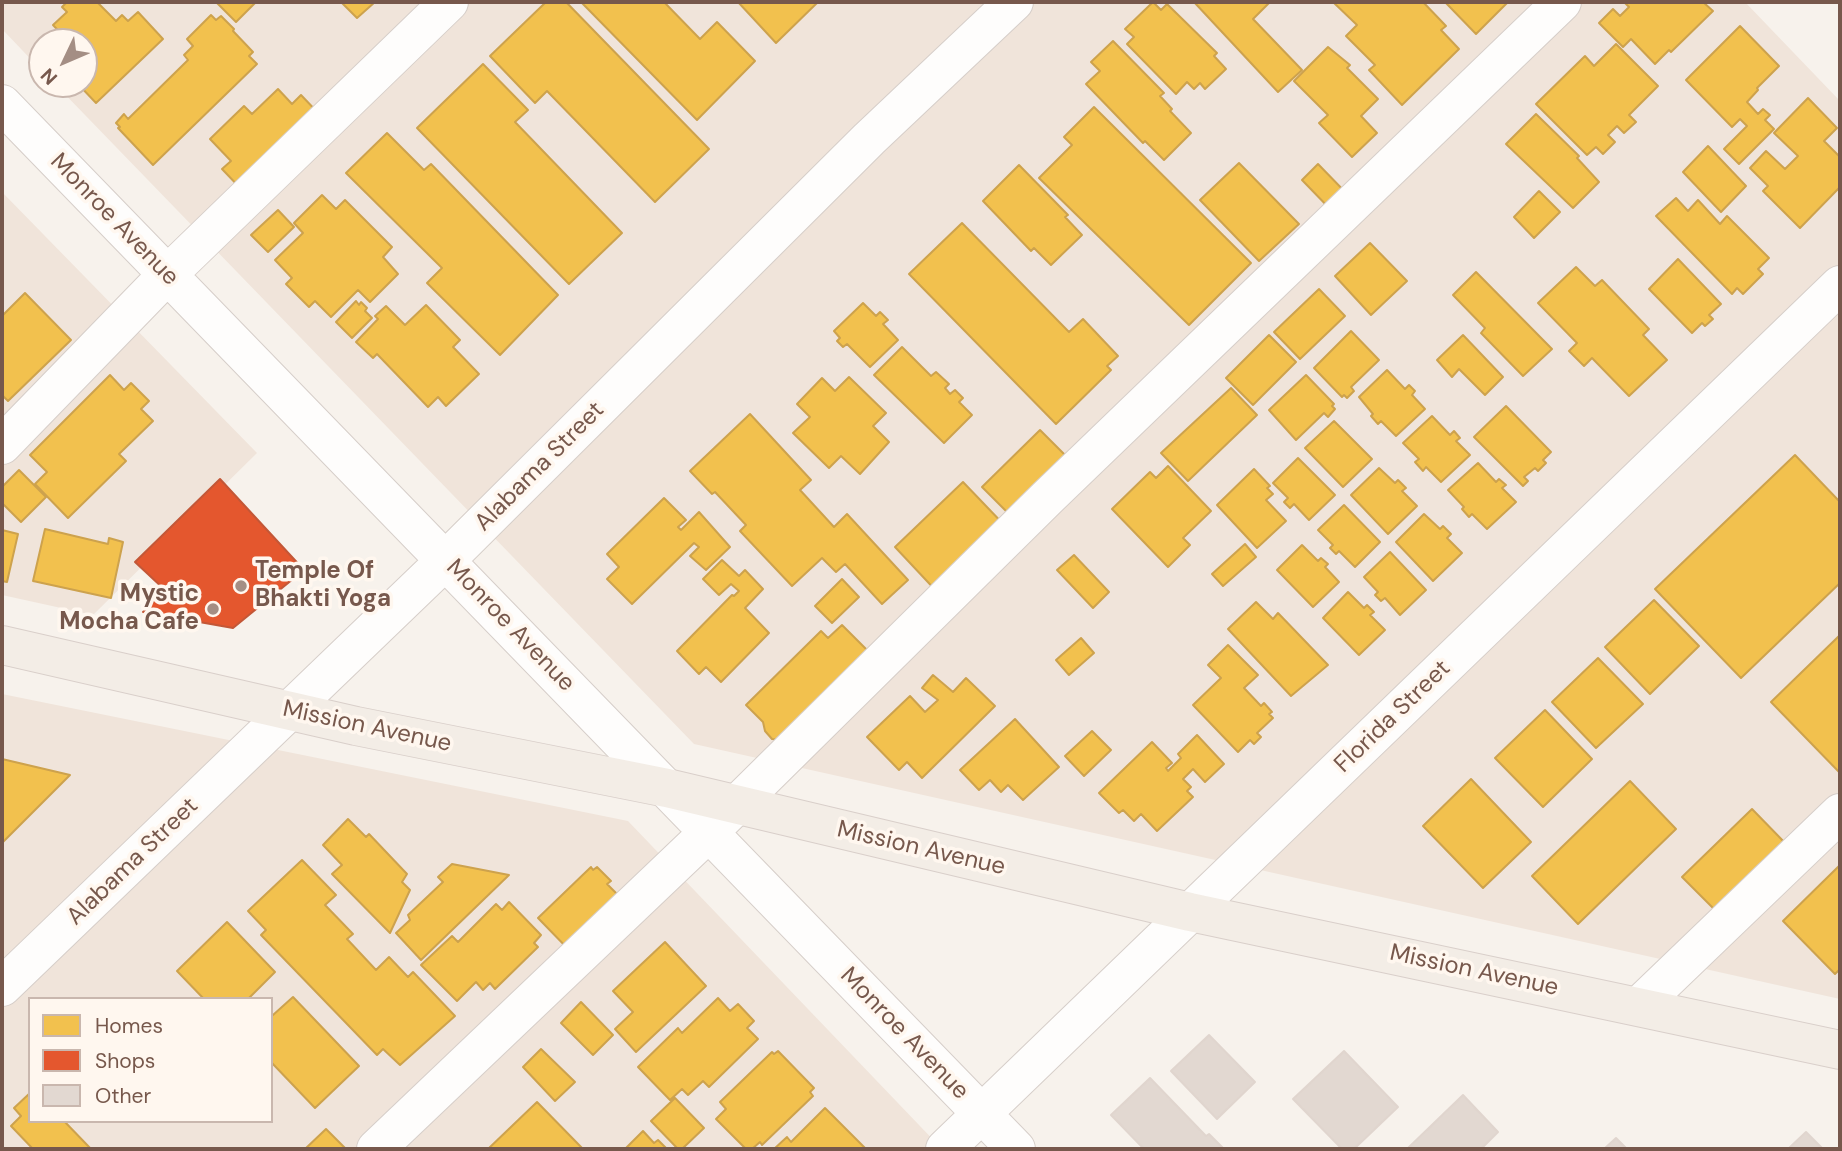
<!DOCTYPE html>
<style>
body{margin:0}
#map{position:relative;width:1842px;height:1151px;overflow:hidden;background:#f7f2ec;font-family:"DM Sans",sans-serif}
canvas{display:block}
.frame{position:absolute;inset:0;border:4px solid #77584c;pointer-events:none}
.legend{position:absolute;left:28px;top:997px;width:245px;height:126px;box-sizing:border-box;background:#fff7ef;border:2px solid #c9b7ae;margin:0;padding:9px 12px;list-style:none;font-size:21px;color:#77584c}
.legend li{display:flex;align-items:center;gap:14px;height:35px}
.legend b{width:35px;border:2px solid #c9b7ae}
.north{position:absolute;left:28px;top:28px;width:70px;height:70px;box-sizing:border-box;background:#fff7ef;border:2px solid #c9b7ae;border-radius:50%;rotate:226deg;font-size:19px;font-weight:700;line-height:28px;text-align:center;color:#77584c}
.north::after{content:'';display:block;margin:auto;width:24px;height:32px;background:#a48e84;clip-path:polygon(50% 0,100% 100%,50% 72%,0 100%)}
</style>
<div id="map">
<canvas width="1842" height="1151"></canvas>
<div class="frame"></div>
<ul class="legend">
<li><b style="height:19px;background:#f2c14e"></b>Homes</li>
<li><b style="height:19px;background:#e4572e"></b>Shops</li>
<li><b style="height:19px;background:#e2d8d1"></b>Other</li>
</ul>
<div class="north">N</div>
</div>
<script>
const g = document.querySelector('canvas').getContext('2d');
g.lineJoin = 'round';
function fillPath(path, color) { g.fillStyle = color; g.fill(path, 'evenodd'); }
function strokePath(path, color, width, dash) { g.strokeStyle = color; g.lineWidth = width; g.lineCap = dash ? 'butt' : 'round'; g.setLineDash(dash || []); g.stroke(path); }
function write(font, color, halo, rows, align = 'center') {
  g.font = font + ' "DM Sans",sans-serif'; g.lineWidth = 7; g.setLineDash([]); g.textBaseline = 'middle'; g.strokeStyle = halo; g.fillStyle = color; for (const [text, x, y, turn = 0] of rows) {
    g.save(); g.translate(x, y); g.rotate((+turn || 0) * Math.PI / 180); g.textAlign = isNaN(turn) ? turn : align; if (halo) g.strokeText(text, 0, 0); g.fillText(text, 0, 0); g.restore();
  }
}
const residential = new Path2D(`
 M2,2h1743l95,99v898l-1146,-255 -639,-660h29v-42h-42v29l-40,-42z
 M2,192l255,261 -164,162 -91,-20z
 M2,694l626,127 314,328h-940zM30,999h241v122h-241z`);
const homes = new Path2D(`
 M67,2h30l19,19 6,-6 6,6 10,-9 25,27 -67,64 -18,-19h6v-42h-15l-16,-17 14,-13 -5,-5z
 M216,2h38l1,1 -19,19z
 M341,2h34l-18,16z
 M546,2h20l143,147 -54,53 -108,-111 -12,12 -45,-47z
 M581,2h83l36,37 17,-17 38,39 -58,59z
 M738,2h80l-42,41z
 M1153,2l8,8 6,-6 50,49 -3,3 12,13 -21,20 -5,-6 -6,6 -7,-7 -11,12 -49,-50 7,-7 -9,-8z
 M1194,2h76l-17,17 49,51 -24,22z
 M1333,2h90l23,24 -5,4 18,19 -57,56 -33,-35 6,-5 -29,-29 11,-11z
 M1445,2h63l-32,32z
 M1624,2h79l10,9 -42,41 -2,-2 -14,14 -24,-25 -8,8 -24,-24 14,-14 7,7 9,-9z
 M211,15l5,5 5,-4 13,13 -1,2 20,21 -4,4 8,8 -104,101 -35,-37 2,-1 -4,-4 8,-9 4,5 60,-59 -4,-5 9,-9 -6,-7z
 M1740,26l39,40 -22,22 1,2 -11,12 11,12 5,-5 7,6 -5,5 9,9 -35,35 -15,-15 23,-23 -7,-7 -8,8 -46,-47z
 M1113,41l51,52 -4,3 12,13 -2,2 21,22 -27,27 -19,-19 -2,2 -57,-59 14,-13 -9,-9z
 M1616,44l42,42 -29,29 7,7 -12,11 -7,-7 -9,9 7,7 -12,12 -7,-7 -9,8 -51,-51 49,-48 9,10z
 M1328,47l22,18 -3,3 31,31 -17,17 16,17 -25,24 -33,-34 9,-8 -34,-34z
 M483,64l45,46 -13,12 107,111 -53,51 -152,-156z
 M278,89l14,15 9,-9 20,21 -78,75 -21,-22 9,-8 -21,-22 34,-33 8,8z
 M1808,98l29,30 -13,13 16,16v30l-40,41 -37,-37 5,-5 -18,-18 16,-17 19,18 13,-13 -24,-23z
 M1094,107l157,156 -62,62 -150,-147 33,-33 -8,-8z
 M1536,114l43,42 -2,2 22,24 -26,26 -67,-64z
 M387,133l37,37 7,-6 127,131 -58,60 -73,-72 15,-15 -96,-95z
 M1708,146l38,40 -25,26 -38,-40z
 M1239,163l60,61 -40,37 -59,-61z
 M1318,164l32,33 -17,15 -31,-32z
 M1019,165l49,50 -3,2 17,18 -31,30 -17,-17 -3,3 -48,-50z
 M1539,191l21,21 -26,26 -20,-21z
 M322,195l14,14 9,-9 47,47 -9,10 15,17 -28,28 -12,-12 -27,27 -16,-16 -6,6 -23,-23 6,-6 -17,-18 28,-27 -9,-10z
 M1676,198l12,13 10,-11 22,24 7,-8 42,42 -11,11 5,5 -20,20 -6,-6 -5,6 -76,-78z
 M278,210l16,17 -26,25 -17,-17z
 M962,223l107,109 14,-13 35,37 -11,10 4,4 -55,54 -147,-150z
 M1370,243l37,38 -36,34 -36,-39z
 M1678,259l43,45 -12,11 4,4 -8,7 -3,-3 -10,10 -43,-44z
 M1576,267l19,19 7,-6 47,49 -6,6 24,25 -38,36 -37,-38 -8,8 -15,-15 8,-8 -39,-40z
 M1476,272l76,77 -29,27 -42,-43 4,-5 -32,-33z
 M1319,289l26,27 -45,43 -26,-27z
 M25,293l46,47 -63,61 -6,-6v-79z
 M356,301l3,4 2,-3 6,6 -2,3 7,7 -20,20 -16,-16z
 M863,303l13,13 4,-4 8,8 -5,4 15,16 -28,27 -23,-23 -4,3 -6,-6 3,-3 -6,-7z
 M426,305l34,35 -7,7 26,27 -33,32 -8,-9 -10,10 -51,-53 -4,4 -17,-16 22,-23 -3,-3 11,-10 19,19z
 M1351,331l28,29 -28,27 3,4 -7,7 -3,-3 -2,2 -28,-29z
 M1269,335l27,27 -43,43 -27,-27z
 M1463,335l40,42 -18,18 -26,-26 -7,8 -15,-17z
 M902,347l29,29 5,-4 13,12 -4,4 5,6 5,-4 8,8 -4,4 13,13 -28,28 -70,-68z
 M1387,370l18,19 4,-4 6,6 -3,4 13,14 -29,27 -15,-15 -3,3 -7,-8 2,-2 -14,-17z
 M110,375l14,15 7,-7 18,18 -8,8 12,12 -34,33 7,7 -58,57 -33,-34 12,-12 -17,-17z
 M1306,375l28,29 -2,2 3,3 -7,8 -4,-4 -28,27 -27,-30z
 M849,377l37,36 -13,13 16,16 -29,32 -19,-18 -12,12 -36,-35 17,-16 -13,-13 25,-26 13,13z
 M1231,388l26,27 -69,66 -27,-28z
 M1506,406l45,46 -8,8 3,3 -8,8 -3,-3 -11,9 4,4 -5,5 -49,-49z
 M750,414l61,66 -11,10 34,37 13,-13 61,66 -26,24 -37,-40 -9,8 -14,-14 -30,28 -52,-55 6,-6 -31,-33 -3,2 -22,-23z
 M1432,416l18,19 4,-4 6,7 -4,3 14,14 -29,27 -15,-15 -3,4 -8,-9 4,-3 -16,-16z
 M1334,421l38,38 -29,28 -38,-39z
 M1040,430l29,29 -58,57 -29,-29z
 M1795,455l45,47v81l-99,95 -86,-89z
 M1298,458l37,37 -26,25 -15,-16 -4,4 -6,-6 4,-4 -15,-15z
 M1478,463l18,19 3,-3 7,6 -4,3 14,14 -29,27 -15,-15 -3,3 -7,-8 2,-2 -16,-17z
 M1168,466l43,45 -28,27 7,7 -22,22 -56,-58 38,-37 6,6z
 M1379,468l16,15 3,-3 8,8 -4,3 15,15 -29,28 -37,-39z
 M1254,469l16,17 -3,2 6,6 -7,6 20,21 -29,27 -40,-43z
 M19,470l27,27 -25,25 -19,-19v-16z
 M963,482l46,48 -69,65 -45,-48z
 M664,498l22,22 -8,7 3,3 18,-18 31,35 -24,23 -16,-14 9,-9 -5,-4 -62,61 -25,-25 12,-12 -12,-13z
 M1344,505l36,37 -25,25 -16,-16 -3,3 -6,-6 3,-3 -15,-15z
 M1424,514l16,15 3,-3 8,8 -4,4 15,15 -29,28 -37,-39z
 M45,529l63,15 1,-6 14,4 -12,56 -78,-17z
 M2,530l16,4 -11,48 -5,-1z
 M1245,544l11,13 -33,29 -11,-12z
 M1302,545l16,16 3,-3 7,6 -3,3 14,15 -26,25 -36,-37z
 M1390,552l36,38 -26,25 -15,-17 -4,3 -6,-6 3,-3 -14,-15z
 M1074,555l35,37 -16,16 -36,-38z
 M722,560l17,16 6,-6 18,19 -18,19 24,25 -48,49 -15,-15 -7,7 -22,-23 55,-56 2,1 5,-5 -8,-7 -12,11 -16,-16z
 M842,579l17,18 -27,26 -17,-17z
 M1348,592l16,16 3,-3 7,7 -4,3 15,15 -26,25 -36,-37z
 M1654,600l45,46 -49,48 -45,-47z
 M1256,602l17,17 5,-6 50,52 -37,31 -63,-67z
 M842,625l29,29 -91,86 -8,-1 -7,-8 -2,-9 -17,-17 75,-74 7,7z
 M1840,635v138l-69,-71z
 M1081,638l13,15 -25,22 -13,-15z
 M1228,645l30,30 -14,13 17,18 3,-3 8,9 -3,2 4,4 -16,15 4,4 -7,7 -4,-4 -12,12 -45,-47 28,-27 -13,-13z
 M1598,658l45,46 -47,44 -44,-46z
 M933,675l20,17 13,-14 29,28 -73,72 -15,-16 -8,8 -32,-33 43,-41 15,16 13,-12 -16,-12z
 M1545,710l47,49 -49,48 -48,-49z
 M1015,719l44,48 -36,33 -15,-15 -7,7 -11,-12 -11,10 -19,-20z
 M1092,731l19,19 -27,26 -19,-20z
 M1197,735l27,29 -19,18 -12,-13 -10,10 8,8 -4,4 6,6 -36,34 -16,-17 -7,7 -11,-11 -4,3 -20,-20 53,-51 20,21 -6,5 2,3 13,-13 -3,-4z
 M2,759l68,16 -68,68z
 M1471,779l60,63 -48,46 -60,-62z
 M1630,781l46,48 -98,95 -46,-48z
 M1752,809l37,38 -70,67 -37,-37z
 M348,819l18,18 3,-3 38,40 -5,8 8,8 -20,43 -58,-59 10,-9 -19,-20z
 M302,860l34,35 -11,10 28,29 -6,5 29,31 13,-13 19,20 5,-5 42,44 -55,49 -17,-16 -6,6 -116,-120 5,-5 -18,-19z
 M452,864l57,11 -88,85 -25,-27 14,-13 -2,-5 35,-33 -5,-5z
 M1840,865v104l-5,5 -52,-53z
 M591,867l2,3 4,-3 14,14 -4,3 18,18 -53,51 -34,-35z
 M509,902l32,33 -7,8 4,4 -43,42 -5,-6 -7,7 -7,-8 -19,19 -36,-36 31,-29 6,6 38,-38 6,6z
 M227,922l48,50 -27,27h-44l-27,-28z
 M665,942l41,44 -70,66 -21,-23 18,-17 -20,-21z
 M293,997l66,69 -44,42 -44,-46v-49l2,2z
 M718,998l12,13 8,-7 16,17 -7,7 11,11 -49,48 -6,-6 -15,14 -6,-6 -12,11 -32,-33 40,-39 4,5z
 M581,1002l32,33 -20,20 -32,-32z
 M541,1049l34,33 -20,19 -32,-34z
 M778,1051l36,37 -4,4 3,4 -51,49 -2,-3 -8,7h-6l-30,-30 10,-10 -6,-7 52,-50 2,2z
 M30,1093v28h34l27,28h-58l-22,-23 10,-10 -7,-8z
 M675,1098l29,30 -22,21h-4l-27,-28z
 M537,1102l46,47h-95z
 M825,1108l41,41h-92l13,-12 4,5z
 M326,1129l20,20h-41z
 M643,1131l11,12 4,-3 9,9h-42z`);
const shops = new Path2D(`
 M220,479l84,91 -71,58 -90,-16 22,-22 -30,-28z`);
const building = new Path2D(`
 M1209,1035l46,47 -38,37 -46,-48z
 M1344,1051l54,56 -44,42h-12l-49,-50z
 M1150,1078l56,58 3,-2 15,15h-80l-33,-34z
 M1463,1095l35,37 -17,17h-74z
 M1806,1132l17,17h-35z
 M1616,1138l11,11h-23z`);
const minor = new Path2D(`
 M2,104l1014,1045
 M2,445l165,-170 282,-273
 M2,987l444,-427 423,-421 145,-137
 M1639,1006l201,-193
 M376,1149l333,-317 338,-334 515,-496
 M945,1149l895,-864`);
const major = new Path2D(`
 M2,645l354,81 311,62 523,124 650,138`);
const markers = [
 [241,586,7,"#a48e84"],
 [213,609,7,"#a48e84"]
];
const streetNames = [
 ["Monroe Avenue",114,220,46],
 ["Alabama Street",540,467,-45],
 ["Monroe Avenue",510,626,46],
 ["Florida Street",1393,717,-44],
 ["Mission Avenue",367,727,12],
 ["Mission Avenue",921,849,13],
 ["Alabama Street",133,862,-44],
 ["Mission Avenue",1474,971,12],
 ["Monroe Avenue",904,1034,46]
];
const poiNames = [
 ["Temple Of",255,572],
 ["Bhakti Yoga",255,600],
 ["Mystic",199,595,"right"],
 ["Mocha Cafe",199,623,"right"]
];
fillPath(residential, '#f0e4da');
fillPath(homes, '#f2c14e');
strokePath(homes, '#cda24d', 2);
fillPath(shops, '#e4572e');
strokePath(shops, '#c35737', 2);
fillPath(building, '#e2d8d1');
strokePath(building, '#e0d5ce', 2);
strokePath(minor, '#d6cec9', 40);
strokePath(major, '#d9cfca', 40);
strokePath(minor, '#fefdfc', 38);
strokePath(major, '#f3ede6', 38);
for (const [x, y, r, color] of markers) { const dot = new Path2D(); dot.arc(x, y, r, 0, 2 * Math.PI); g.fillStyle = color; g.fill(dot); strokePath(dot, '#fff7ef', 2.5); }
write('24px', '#77584c', '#fff7ef', streetNames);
write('bold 24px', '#77584c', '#fff7ef', poiNames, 'left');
</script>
